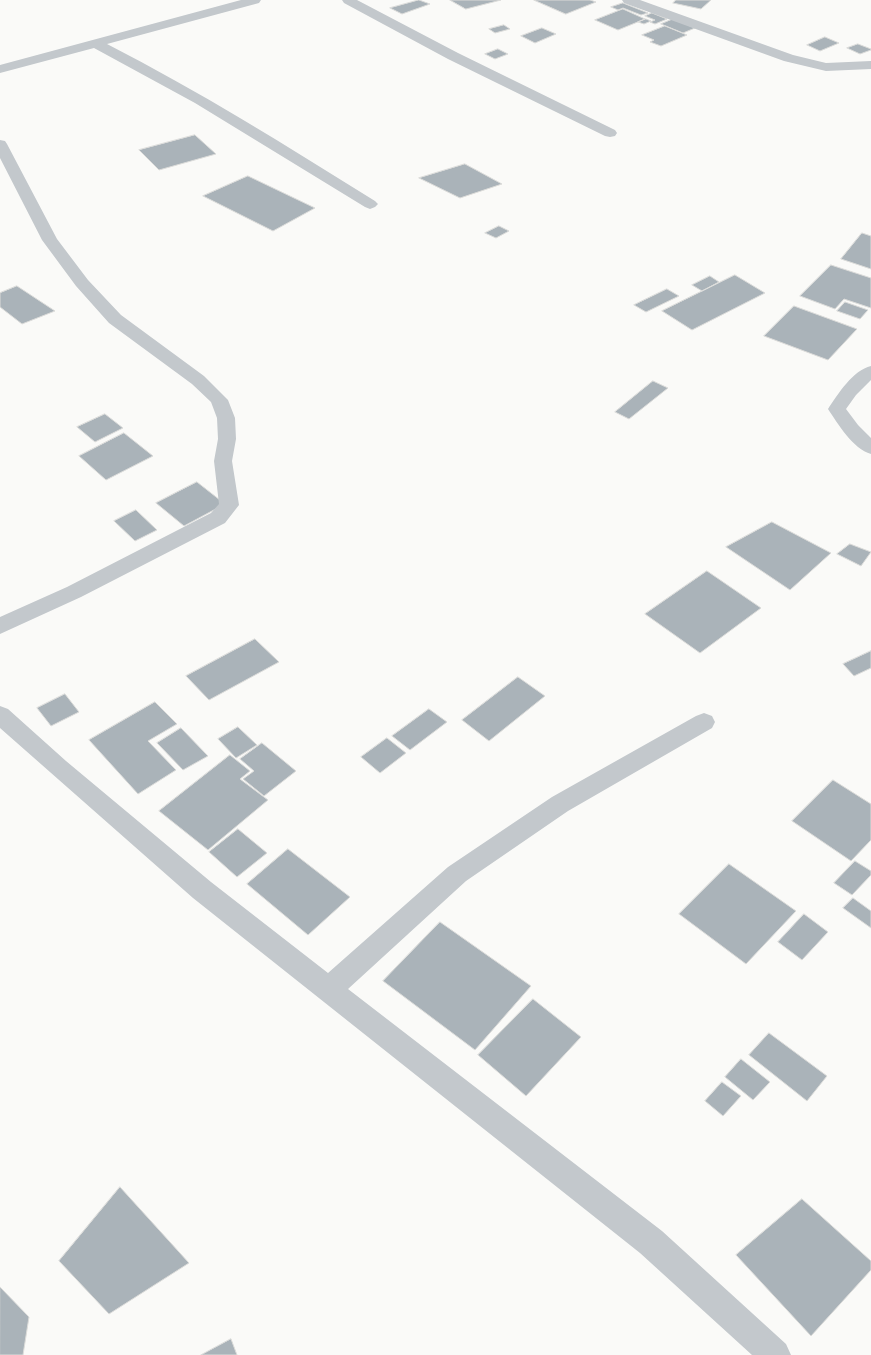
<!DOCTYPE html>
<style>
body{margin:0}
canvas{display:block;background:#fafaf8}
</style>
<canvas width="871" height="1355"></canvas>
<script>
const g = document.querySelector('canvas').getContext('2d');
g.lineJoin = 'round';
function fillPath(path, color) { g.fillStyle = color; g.fill(path, 'evenodd'); }
function strokePath(path, color, width, dash) { g.strokeStyle = color; g.lineWidth = width; g.lineCap = dash ? 'butt' : 'round'; g.setLineDash(dash || []); g.stroke(path); }
const building = new Path2D(`
 M419,0l11,4 -28,10 -12,-6z
 M450,0h51l-35,9z
 M534,0h56l6,2 -30,12z
 M676,0h35l-10,9 -28,-6z
 M623,3l25,10 -7,2 -18,-7 -5,2 -7,-3z
 M623,9l22,10 -27,11 -23,-10z
 M652,13l15,6 -12,5 -5,-2 5,-2 -10,-4z
 M646,19l5,2 -7,3 -6,-2z
 M673,19l22,9 -12,5 -22,-9z
 M504,25l6,4 -15,4 -6,-4z
 M665,26l22,9 -26,11 -11,-4 4,-2 -12,-5z
 M542,28l14,6 -21,9 -14,-7z
 M825,37l14,6 -19,8 -13,-6z
 M858,44l13,5v1l-11,4 -13,-6z
 M498,49l10,5 -13,5 -10,-5z
 M195,135l21,19 -57,16 -20,-20z
 M465,164l37,20 -42,14 -41,-20z
 M248,176l67,32 -42,23 -70,-35z
 M499,226l10,5 -13,7 -11,-5z
 M862,233l9,3v33l-30,-10z
 M831,265l40,13v30l-27,-9 -9,10 -35,-13z
 M735,275l30,18 -73,37 -30,-19z
 M710,276l9,6 -17,9 -10,-6z
 M17,286l38,25 -33,13 -22,-17v-14z
 M667,289l12,7 -33,16 -12,-7z
 M845,302l23,8 -8,9 -23,-8z
 M794,306l63,23 -29,31 -64,-24z
 M653,381l15,7 -39,31 -14,-7z
 M105,414l18,14 -28,14 -18,-15z
 M124,433l29,23 -47,24 -27,-24z
 M197,482l28,22 -41,22 -28,-23z
 M136,510l21,20 -22,11 -21,-20z
 M772,522l59,31 -41,37 -64,-43z
 M850,544l21,8 -10,14 -24,-12z
 M707,571l54,37 -61,45 -55,-39z
 M255,639l24,23 -70,38 -23,-24z
 M871,651v17l-17,8 -11,-12z
 M518,677l27,19 -56,45 -27,-21z
 M65,694l14,18 -28,14 -14,-18z
 M155,702l22,22 -29,17 28,29 -38,24 -49,-54z
 M429,709l18,13 -37,28 -18,-14z
 M238,727l19,18 -21,13 -18,-19z
 M181,728l27,28 -25,14 -26,-27z
 M387,738l19,15 -26,20 -19,-16z
 M262,743l34,28 -32,25 -21,-17 11,-8 -14,-12z
 M230,755l20,16 -10,8 28,21 -60,50 -49,-39z
 M833,780l38,24v36l-20,21 -59,-40z
 M238,829l29,24 -30,24 -28,-25z
 M288,849l62,48 -42,38 -61,-51z
 M855,861l16,10v4l-19,20 -18,-12z
 M729,864l67,47 -50,53 -67,-50z
 M853,898l18,13v17l-28,-20z
 M804,914l24,18 -26,28 -24,-18z
 M440,922l91,64 -56,64 -92,-69z
 M533,999l48,38 -55,59 -48,-41z
 M769,1033l58,43 -20,25 -58,-46z
 M741,1059l29,23 -17,18 -28,-23z
 M722,1082l19,14 -18,20 -18,-15z
 M120,1187l69,76 -80,51 -50,-53z
 M802,1199l69,62v9l-60,66 -75,-81z
 M0,1287l29,30 -6,38h-23z
 M231,1339l6,16h-36z`);
const street = new Path2D(`
 M241,0h20l-2,3 -152,41c92,47 180,102 268,157l3,3 -3,3 -5,2 -5,-2 -170,-104 -101,-55 -94,25v-8z
 M342,0h15l101,53 157,77 2,3 -2,3 -5,1 -5,-1 -157,-77 -104,-56z
 M622,0h18l153,55 33,8 45,-2v8l-45,2 -42,-10 -160,-58z
 M0,140l5,1 2,3 50,95 31,41 33,35 83,61 24,24 7,18 1,21 -4,22 7,44 -14,18 -144,74 -81,37v-17l67,-30 144,-74 8,-9 -5,-43 4,-22 -1,-21 -6,-16 -19,-18 -83,-61 -33,-37 -34,-46 -42,-82z
 M871,366v14l-15,15 -10,14 12,16 13,13v16c-18,-5 -33,-30 -43,-45 10,-15 25,-39 43,-43z
 M0,706l8,3 58,52 145,121 117,91 120,-106 104,-70 144,-81 8,-3 8,3 3,6 -3,6 -144,83 -102,70 -118,108 314,242 124,113 5,11h-39l-112,-102 -447,-355 -193,-170z`);
fillPath(building, '#aab3b9');
strokePath(building, '#dcdcda', 1);
fillPath(street, '#c3c8cc');
</script>
